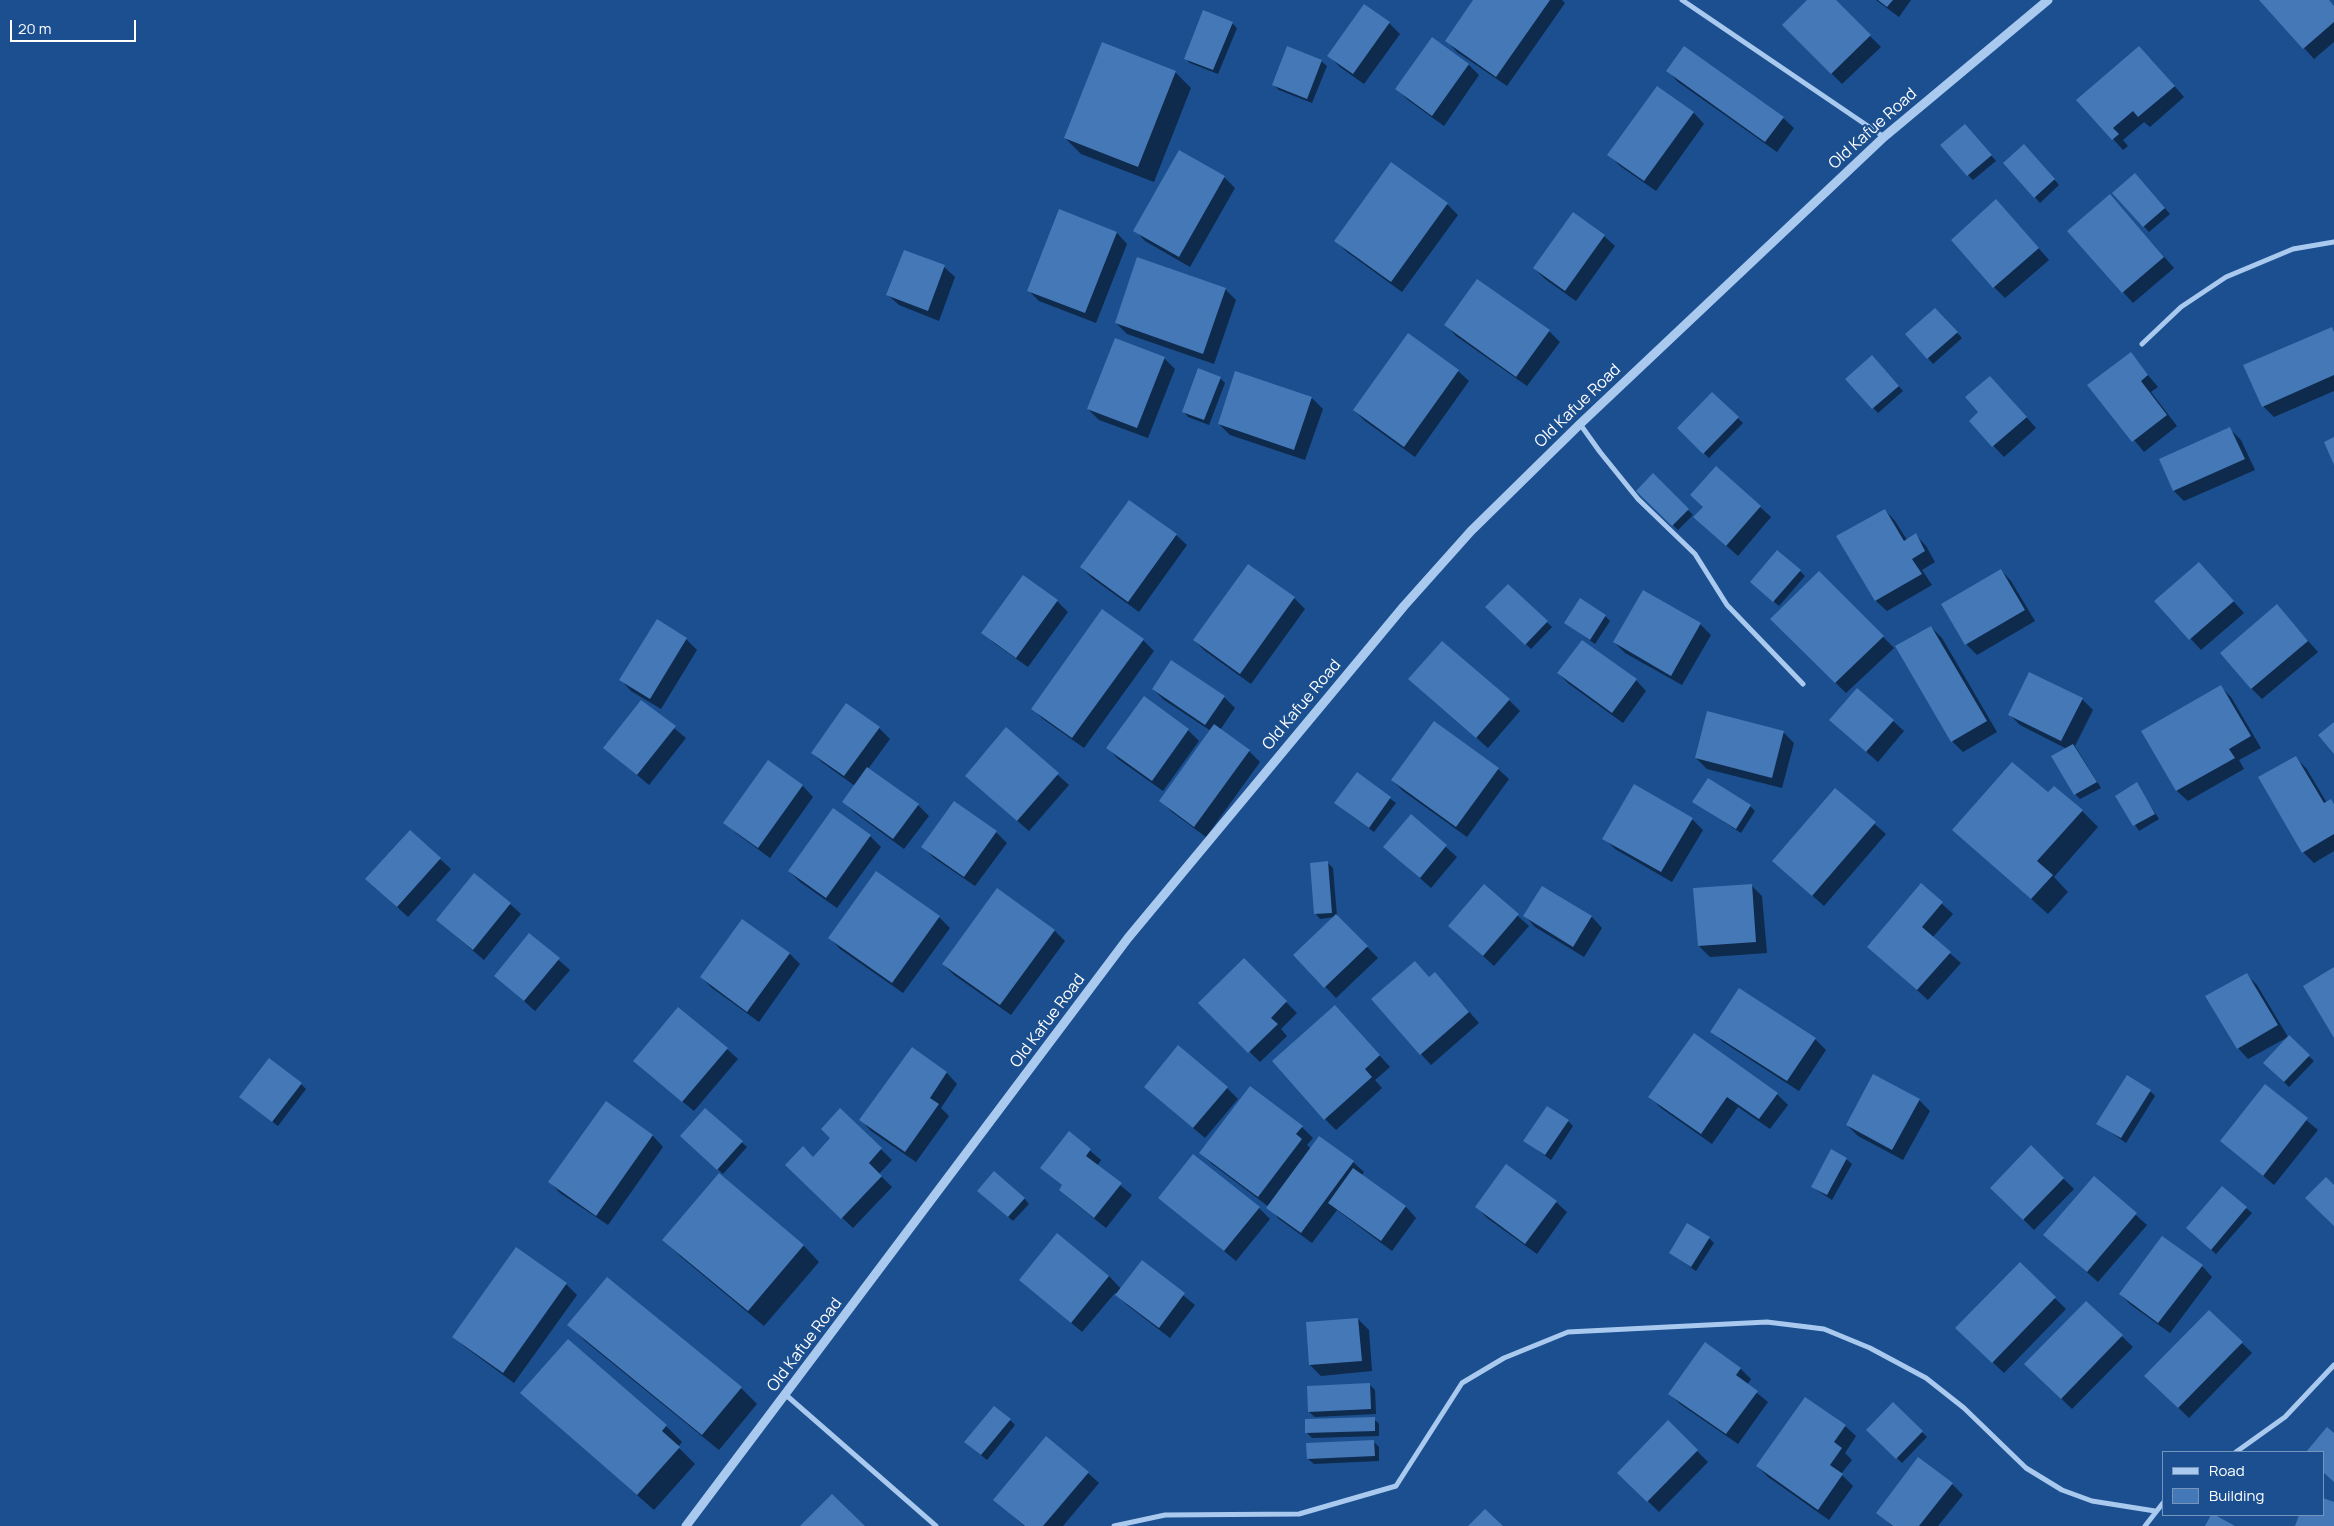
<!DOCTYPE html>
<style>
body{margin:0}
#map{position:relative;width:2334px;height:1526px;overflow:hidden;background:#1b4f8f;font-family:Manrope,sans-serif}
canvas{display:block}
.legend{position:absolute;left:2162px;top:1451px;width:162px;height:65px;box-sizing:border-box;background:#1b4f8f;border:1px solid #7695bc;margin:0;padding:6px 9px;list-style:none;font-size:15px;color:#fff}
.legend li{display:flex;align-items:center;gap:10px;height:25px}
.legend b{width:25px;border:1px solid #7695bc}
.scale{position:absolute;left:10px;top:20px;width:126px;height:22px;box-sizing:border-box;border:2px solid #fff;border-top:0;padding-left:6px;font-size:15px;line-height:18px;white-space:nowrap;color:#fff;-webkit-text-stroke:4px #1b4f8f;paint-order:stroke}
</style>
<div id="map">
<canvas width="2334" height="1526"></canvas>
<ul class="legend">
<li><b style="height:6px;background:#a9c9ee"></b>Road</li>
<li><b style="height:14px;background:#4478b7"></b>Building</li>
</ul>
<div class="scale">20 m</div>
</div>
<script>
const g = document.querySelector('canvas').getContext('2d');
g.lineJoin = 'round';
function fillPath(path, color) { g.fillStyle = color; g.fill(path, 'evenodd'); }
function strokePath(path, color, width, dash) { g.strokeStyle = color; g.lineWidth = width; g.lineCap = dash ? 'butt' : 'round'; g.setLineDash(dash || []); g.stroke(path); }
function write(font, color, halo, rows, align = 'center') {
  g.font = font + ' Manrope,sans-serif'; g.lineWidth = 4.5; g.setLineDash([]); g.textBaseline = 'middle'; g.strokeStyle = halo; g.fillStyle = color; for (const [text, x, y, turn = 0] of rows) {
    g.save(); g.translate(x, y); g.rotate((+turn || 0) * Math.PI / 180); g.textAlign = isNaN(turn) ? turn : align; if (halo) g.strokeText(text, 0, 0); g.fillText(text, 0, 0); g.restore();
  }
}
const shadow = new Path2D(`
 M1475,0h87l3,3 -58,83 -50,-34 -10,-11z
 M1809,0h25l47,47 -39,37 -59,-59z
 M1876,0h35l-12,17z
 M2261,0h67l6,6v36l-20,17z
 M1364,6l25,17 11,11 -36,50 -24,-17 -11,-11z
 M1232,23l5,5 -19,46 -28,-11 -5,-5z
 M1433,39l36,26 10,10 -35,51 -36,-26 -11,-11z
 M2150,58l34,39 -34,30 -6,-5 -21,18 5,6 -5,4 -45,-50z
 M1321,61l6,5 -15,37 -33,-13 -5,-5z
 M1668,71l115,47 11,10 -17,24 -99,-70z
 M1175,72l16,16 -37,94 -73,-28 -16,-16z
 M1658,87l36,26 10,11 -48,67 -36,-25 -11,-11z
 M1970,131l26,30 -23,19 -5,-5z
 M2029,151l30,34 -19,18 -35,-40z
 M1392,164l55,40 11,11 -56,77 -55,-40 -11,-11z
 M1224,177l11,11 -45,79 -45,-26 -10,-11z
 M2140,180l30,34 -21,18 -35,-39z
 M2120,206l54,62 -41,35 -10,-11z
 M1060,211l57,22 10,11 -31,79 -57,-22 -11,-11z
 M2007,212l42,48 -44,38 -11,-11z
 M1604,236l11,10 -39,55 -31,-22 -11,-11z
 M944,267l11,10 -16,44 -40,-16 -11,-10z
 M1225,289l11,11 -22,64 -87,-30 -11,-11z
 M1940,315l22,23 -29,26 -26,-30z
 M1446,325l103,6 11,11 -33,44 -71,-50z
 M2331,329l3,2v60l-60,26 -11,-11z
 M1116,340l48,18 11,11 -27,69 -49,-18 -11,-11z
 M2130,354l28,33 -7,5 26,34 -33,26 -55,-67z
 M1877,362l26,29 -25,22 -32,-34z
 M1458,371l11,10 -54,76 -50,-36 -11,-11z
 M1236,373l76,25 11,11 -18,51 -75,-25 -11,-11z
 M1220,378l5,5 -16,42 -21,-8 -5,-6z
 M2001,388l35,40 -32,29 -34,-36z
 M1712,394l31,29 -34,35 -31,-30z
 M2230,429l11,11 14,30 -71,31 -10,-10z
 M1716,467l55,50 -33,39 -32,-28 -2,-20z
 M1653,475l40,40 -15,15 -41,-39z
 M1885,510l10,11 12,19 9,-5 10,11 9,16 -13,8 10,15 -45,26 -11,-10 -38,-64z
 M1176,535l11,10 -48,67 -47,-34 -11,-11z
 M2199,563l45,50 -43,37 -45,-49z
 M2001,570l10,11 24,40 -58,34 -11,-11z
 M1800,571l5,5 -26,30 -22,-19z
 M1819,572l75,76 -48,45 -75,-74z
 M1508,585l44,42 -21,22 -44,-42z
 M1294,598l11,11 -54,75 -46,-33 -11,-11z
 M1057,601l11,11 -40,55 -34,-24 -11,-11z
 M2277,606l41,46 -56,47 -11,-11z
 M1605,616l5,5 -15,23 -30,-21z
 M1700,624l11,11 -29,50 -57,-32 -11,-11z
 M1931,627l11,11 55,94 -34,20 -11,-11 -55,-94z
 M686,639l11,11 -36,59 -30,-18 -10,-11z
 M1143,640l11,11 -70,97 -41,-29 -11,-11z
 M1558,673l78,7 10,11 -23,32 -54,-39z
 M1410,679l99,21 11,11 -32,37z
 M2221,687l10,10 30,51 -22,12 5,9 -56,32 -11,-10 -34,-59z
 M1153,689l71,8 11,11 -15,22 29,21 11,11 -54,75 -34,-25 -11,-11 50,-70 -47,-31z
 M2082,699l11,11 -18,36 26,42 -21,11 -5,-5 -8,-45 -47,-24 -11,-11z
 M642,702l44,36 -37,47 -44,-37z
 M847,705l32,23 11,11 -22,30 50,36 11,11 -25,33 -49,-36 -11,-11 11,-16 -32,-23 -11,-10z
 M1893,721l11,10 -26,31 -37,-32z
 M1006,729l63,56 -40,46 -52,-45z
 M1188,730l11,11 -36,50 -45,-32 -10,-11z
 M1783,732l11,11 -12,45 -75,-19 -11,-11z
 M2295,757l11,11 21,35 4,-3 3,4v47l-20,12 -11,-11z
 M768,762l35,24 10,11 -43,61 -34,-25 -11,-11z
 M1498,769l11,10 -42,58 -64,-46 -11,-11z
 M1357,774l39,29 -22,29 -33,-24z
 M2136,784l23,35 -20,12 -22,-35z
 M1835,790l51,44 -62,72 -39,-35z
 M2048,794l34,17 16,16 -44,50 14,15 -20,22 -94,-84z
 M1694,802l56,4 5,5 -14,22z
 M1411,816l46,41 -26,31 -46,-41z
 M1692,819l11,11 -31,52 -57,-33 -11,-11z
 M996,832l11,11 -32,43 -41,-28 -11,-11z
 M870,836l11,11 -44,61 -37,-26 -11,-11z
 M440,859l11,10 -43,48 -41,-38z
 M1328,863l5,5 4,48 41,42 -42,40 -41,-43 40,-38 -15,2 -5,-6z
 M877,873l62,44 11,11 -47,65 -63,-44 -10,-11z
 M1751,885l11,11 5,57 -57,4 -11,-11z
 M1921,885l32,29 -21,24 29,25 -33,37 -50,-45z
 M1484,886l45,40 -35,40 -33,-30z
 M1543,888l49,29 10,11 -18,29 -49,-30 -10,-11z
 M510,904l11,10 -37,46 -47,-40z
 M1054,930l11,11 -54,74 -57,-40 -11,-11z
 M530,935l40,35 -35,41 -39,-35z
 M789,953l11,11 -41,58 -47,-34 -11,-11z
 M1244,960l53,53 -16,16 6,7 -27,26 -60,-59z
 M1435,973l44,50 -48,42 -10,-11 8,-76z
 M2246,974l11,11 31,52 26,24 -25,26 -25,-24 24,-26 -40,22 -10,-11z
 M1739,990l76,49 11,11 -27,41 -76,-49 -11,-11z
 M1346,1018l44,49 -15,13 7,8 -46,42 -11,-11z
 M727,1049l11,10 -44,52 -49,-40z
 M912,1049l35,24 10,11 -16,24 8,8 -33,46 -45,-31 -10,-11z
 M301,1084l5,5 -28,37 -32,-24z
 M2265,1086l53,44 -44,55 -53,-44z
 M1145,1087l82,1 11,11 -33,39z
 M2150,1091l5,5 -29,47 -28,-20z
 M1777,1094l11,11 -18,24 -32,-22 -26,37 -51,-36 -11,-11z
 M1919,1100l11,11 -27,49 -45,-24 -11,-11z
 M606,1103l47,33 10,11 -55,78 -48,-32 -10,-11z
 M705,1110l42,37 -24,27 -36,-33z
 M840,1110l52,50 -13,14 13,13 -39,41 -66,-63 26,-7 19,-20z
 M1568,1121l5,5 -22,34 -26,-19z
 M1302,1127l11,11 -6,7 4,4 42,13 11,10 -2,3 44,32 10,11 -24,33 -55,-41 -25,33 -33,-24 -10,-12 -57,-43 -11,-11z
 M1069,1133l32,27 -4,6 35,29 -26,33 -35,-28 -11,-10 3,-4 -21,-18z
 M2031,1147l43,42 -40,41 -42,-42z
 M1846,1159l6,5 -20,36 -20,-13z
 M2094,1178l53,47 -49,57 -42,-37z
 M2222,1188l30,25 -36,41 -24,-21z
 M984,1196l40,2 5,6 -16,17z
 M1160,1198l99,10 11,11 -34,42z
 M1556,1202l11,10 -30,42 -50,-36 -10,-11z
 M1709,1238l5,5 -18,28 -26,-18z
 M664,1240l139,5 16,17 -55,64 -84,-70z
 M1142,1262l53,43 -25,33 -43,-33 -12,-12 -33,39 -61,-52 88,-4 12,13z
 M2020,1264l46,45 -62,64 -36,-34z
 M2202,1266l10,11 -42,56 -39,-28 -11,-11z
 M566,1284l11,11 -63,88 -49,-36 -11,-10z
 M2086,1302l47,45 -61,62 -46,-45z
 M1358,1319l11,11 3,41 -51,5 -11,-11z
 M569,1325l172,63 16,16 -38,46 -134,-109z
 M2242,1343l10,10 -63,65 -32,-31z
 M1705,1344l36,25 10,10 -4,6 21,17 -30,42 -58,-40 -10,-10z
 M1370,1385l5,5 1,24 -61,3 -6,-5z
 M521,1393l145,33 16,16 -4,5 17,17 -41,46z
 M1893,1404l34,33 -25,26 -34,-33z
 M1374,1419l5,5v12l-67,2 -5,-5z
 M1010,1420l5,5 -28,35 -16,-13z
 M1668,1422l40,40 -49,50 -40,-39z
 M1845,1426l11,10 -11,17 7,7 -11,14 12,12 -24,34 -61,-43 -11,-11z
 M1374,1442l5,5v14l-65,3 -6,-5z
 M1088,1473l11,10 -36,43h-39l-29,-26z
 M1952,1484l11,11 -25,31h-46l-15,-14z`);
const building = new Path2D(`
 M1473,0h77l-54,77 -51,-36z
 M1807,0h29l35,35 -40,39 -49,-49z
 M1878,0h15l-6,7z
 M2259,0h70l5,6v16l-31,27z
 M1364,4l26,18 -37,52 -26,-18z
 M1203,10l30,12 -20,48 -29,-11z
 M1432,37l37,27 -37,52 -37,-27z
 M1102,42l74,29 -38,96 -74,-29z
 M1287,46l35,14 -15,39 -35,-14z
 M1684,46l100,71 -19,25 -99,-71z
 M2139,46l36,40 -37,31 -5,-6 -20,17 6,6 -7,6 -36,-40z
 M1657,86l37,26 -50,69 -37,-26z
 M1965,124l27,31 -25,21 -27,-31z
 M2024,144l31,35 -21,19 -31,-35z
 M1179,150l46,26 -46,81 -46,-26z
 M1391,162l57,41 -57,79 -57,-41z
 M2135,173l30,35 -22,19 -31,-34z
 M2110,194l54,63 -42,36 -55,-62z
 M1996,199l43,49 -46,40 -42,-48z
 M1059,209l58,23 -32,81 -58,-22z
 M1573,212l32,23 -40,56 -32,-23z
 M904,250l41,15 -17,46 -42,-16z
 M1137,257l89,31 -23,66 -88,-31z
 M1477,279l73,51 -34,47 -72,-52z
 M1935,308l23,24 -31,27 -22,-25z
 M2332,327l2,5v43l-72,32 -19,-42z
 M1408,333l51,37 -55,77 -51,-37z
 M1115,338l50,19 -28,71 -50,-19z
 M2131,352l17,23 -7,6 26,34 -35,27 -45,-57z
 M1872,355l27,31 -27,23 -27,-30z
 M1198,368l23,9 -17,43 -22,-8z
 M1235,371l77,26 -18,53 -76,-26z
 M1990,376l37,41 -35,30 -23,-26 9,-9 -13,-15z
 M1712,392l27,25 -36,37 -26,-26z
 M2230,427l15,32 -72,32 -14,-32z
 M2334,437v28l-10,-23z
 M1716,466l45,40 -35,40 -33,-29 10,-10 -13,-12z
 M1653,473l36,36 -17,17 -36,-35z
 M1129,500l48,34 -49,68 -48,-35z
 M1885,509l19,32 12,-8 9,18 -13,8 10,15 -47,27 -39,-65z
 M1777,550l24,20 -28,32 -23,-20z
 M2199,562l35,39 -45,39 -35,-39z
 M1248,564l47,33 -55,77 -47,-34z
 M2001,569l24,41 -60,35 -24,-41z
 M1819,571l65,65 -49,47 -65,-64z
 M1023,575l35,25 -42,58 -35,-25z
 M1508,584l40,37 -23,24 -40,-38z
 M1643,590l58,33 -30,53 -58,-34z
 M1580,598l26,17 -16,25 -26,-17z
 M2277,604l31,37 -57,48 -31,-36z
 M1102,609l42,30 -72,99 -41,-29z
 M657,619l30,19 -37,61 -31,-19z
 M1931,626l56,95 -36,21 -56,-96z
 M1582,640l55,39 -25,34 -55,-40z
 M1442,641l68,58 -34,39 -68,-59z
 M1171,660l54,36 -20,29 -53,-36z
 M2029,672l54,26 -22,43 -53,-26z
 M2221,685l30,51 -22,13 6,9 -59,33 -35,-60z
 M1857,688l37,32 -28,32 -37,-32z
 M1144,696l45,33 -37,52 -46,-33z
 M641,700l35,26 -39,49 -34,-27z
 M846,703l34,24 -36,49 -33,-23z
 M1707,711l77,20 -12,47 -77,-20z
 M1434,721l65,47 -43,59 -65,-47z
 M2334,722v32l-16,-19z
 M1214,724l36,26 -56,77 -35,-26z
 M1006,727l53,46 -42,48 -52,-45z
 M2073,744l24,38 -23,13 -23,-39z
 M2296,756l28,47 7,-4 3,5v30l-32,19 -44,-76z
 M768,760l35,25 -45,63 -35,-25z
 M2012,762l36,30 6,-6 29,24 -46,51 16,14 -22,24 -79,-69z
 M867,767l52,37 -26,35 -51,-37z
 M1357,772l34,25 -22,31 -35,-25z
 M1708,778l43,27 -15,24 -44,-27z
 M2137,782l18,32 -22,12 -18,-30z
 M1634,784l59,34 -32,54 -59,-33z
 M1835,788l41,34 -64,74 -40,-35z
 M954,801l43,30 -33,46 -43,-30z
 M833,808l38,27 -45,63 -38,-27z
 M1411,814l36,31 -27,33 -37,-31z
 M410,830l31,28 -44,49 -32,-28z
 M1328,861l4,52 -18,1 -4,-51z
 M876,871l64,45 -48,67 -64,-45z
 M474,873l37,30 -38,47 -37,-30z
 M1921,883l22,19 -21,25 29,25 -34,38 -50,-43z
 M1484,884l35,30 -36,42 -35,-30z
 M1752,884l4,58 -58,4 -5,-58z
 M1542,886l50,30 -19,31 -50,-31z
 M997,888l58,42 -55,75 -58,-41z
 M1336,914l32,32 -44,42 -31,-33z
 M742,919l48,34 -43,59 -47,-35z
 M529,933l31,25 -36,43 -30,-25z
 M1244,958l43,43 -16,17 7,6 -30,29 -50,-50z
 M1415,961l14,16 6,-5 34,40 -49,43 -49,-56z
 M2334,967v71l-31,-52z
 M2247,973l31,52 -41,24 -32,-53z
 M1739,988l77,50 -29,43 -77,-49z
 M1335,1005l45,50 -15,14 7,8 -48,43 -52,-59z
 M678,1007l50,41 -46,54 -49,-41z
 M1694,1033l84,60 -19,26 -32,-22 -26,37 -53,-37z
 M2289,1035l21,20 -26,27 -21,-19z
 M1178,1045l50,42 -35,41 -49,-41z
 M912,1047l35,25 -17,26 9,6 -34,48 -46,-32z
 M269,1058l33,25 -30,39 -33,-25z
 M1873,1074l47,25 -28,51 -46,-25z
 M2127,1075l24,15 -30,48 -25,-14z
 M2265,1084l43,34 -45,58 -43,-35z
 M1250,1086l53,40 -7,8 6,5 -44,58 -59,-44z
 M606,1101l47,34 -57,81 -48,-34z
 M1547,1106l22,14 -24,35 -22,-14z
 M705,1108l38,33 -26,29 -37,-34z
 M840,1108l42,40 -13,15 13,13 -41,43 -56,-54 18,-19 10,11 17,-19 -9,-9z
 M1069,1131l22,18 -5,7 36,27 -28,35 -35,-28 3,-5 -22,-17z
 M1319,1136l35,25 -53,72 -35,-25z
 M2031,1145l33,33 -41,42 -33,-32z
 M1831,1149l16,9 -20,37 -16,-8z
 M1193,1154l67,53 -36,44 -66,-53z
 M1506,1164l51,37 -32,43 -50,-37z
 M1353,1168l53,38 -25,35 -53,-38z
 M994,1171l31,27 -17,19 -31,-26z
 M719,1173l85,72 -56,66 -86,-71z
 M2094,1176l43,37 -50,59 -44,-37z
 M2326,1177l8,8v41l-29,-28z
 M2222,1186l25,21 -36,43 -25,-22z
 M1687,1223l23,14 -19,30 -22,-14z
 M1057,1233l52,43 -38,47 -52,-43z
 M2162,1236l41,29 -45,58 -39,-29z
 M516,1247l51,36 -64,90 -51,-36z
 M1142,1260l43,33 -26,35 -44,-33z
 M2020,1262l36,35 -64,66 -37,-35z
 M607,1277l135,110 -40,48 -135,-110z
 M2086,1301l37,34 -62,64 -37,-35z
 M2209,1310l34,32 -65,66 -34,-32z
 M1358,1318l4,43 -53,4 -3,-43z
 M568,1339l99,86 -5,6 18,16 -43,48 -117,-102z
 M1705,1342l36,26 -5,7 22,16 -32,43 -58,-40z
 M1370,1383l1,26 -63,3 -1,-26z
 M1805,1397l41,28 -12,17 8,6 -12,17 13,9 -25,36 -62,-44z
 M1893,1402l30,29 -27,28 -30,-29z
 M994,1406l17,13 -30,36 -17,-13z
 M1375,1417v14l-70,2v-14z
 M1668,1420l30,30 -51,52 -30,-29z
 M2327,1427l7,6v49l-11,-10v-20h-17z
 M1046,1436l43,36 -46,54h-18l-32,-26z
 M1374,1440l1,16 -68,3 -1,-16z
 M1918,1457l35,26 -34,43h-26l-17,-13z
 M832,1494l33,32h-65z
 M2323,1498l11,4v24h-39l4,-11h24z
 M1485,1509l18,17h-35z
 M2211,1515h4l20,11h-30z`);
const minor = new Path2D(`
 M1682,0l202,137
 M2142,344l39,-37 45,-30 67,-28 41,-7
 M1580,424l20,28 38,47 57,55 32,51 76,79
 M786,1395l150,131
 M2236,1452l49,-35 49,-52
 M1114,1526l51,-11 134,-1 97,-28 66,-103 42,-25 64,-26 199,-10 57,7 46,19 56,30 38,30 62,60 36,22 30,11 63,10
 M2145,1526l18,-23`);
const tertiary = new Path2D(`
 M686,1526l442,-588 276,-332 67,-75 109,-107 304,-287 164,-137`);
const streetNames = [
 ["Old Kafue Road",1873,129,-42],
 ["Old Kafue Road",1578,406,-44],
 ["Old Kafue Road",1302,705,-50],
 ["Old Kafue Road",1048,1021,-53],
 ["Old Kafue Road",805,1345,-53]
];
fillPath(shadow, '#0007');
fillPath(building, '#4478b7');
strokePath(minor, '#a9c9ee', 5);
strokePath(tertiary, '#a9c9ee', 9);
write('16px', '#fff', '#1b4f8f', streetNames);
</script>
